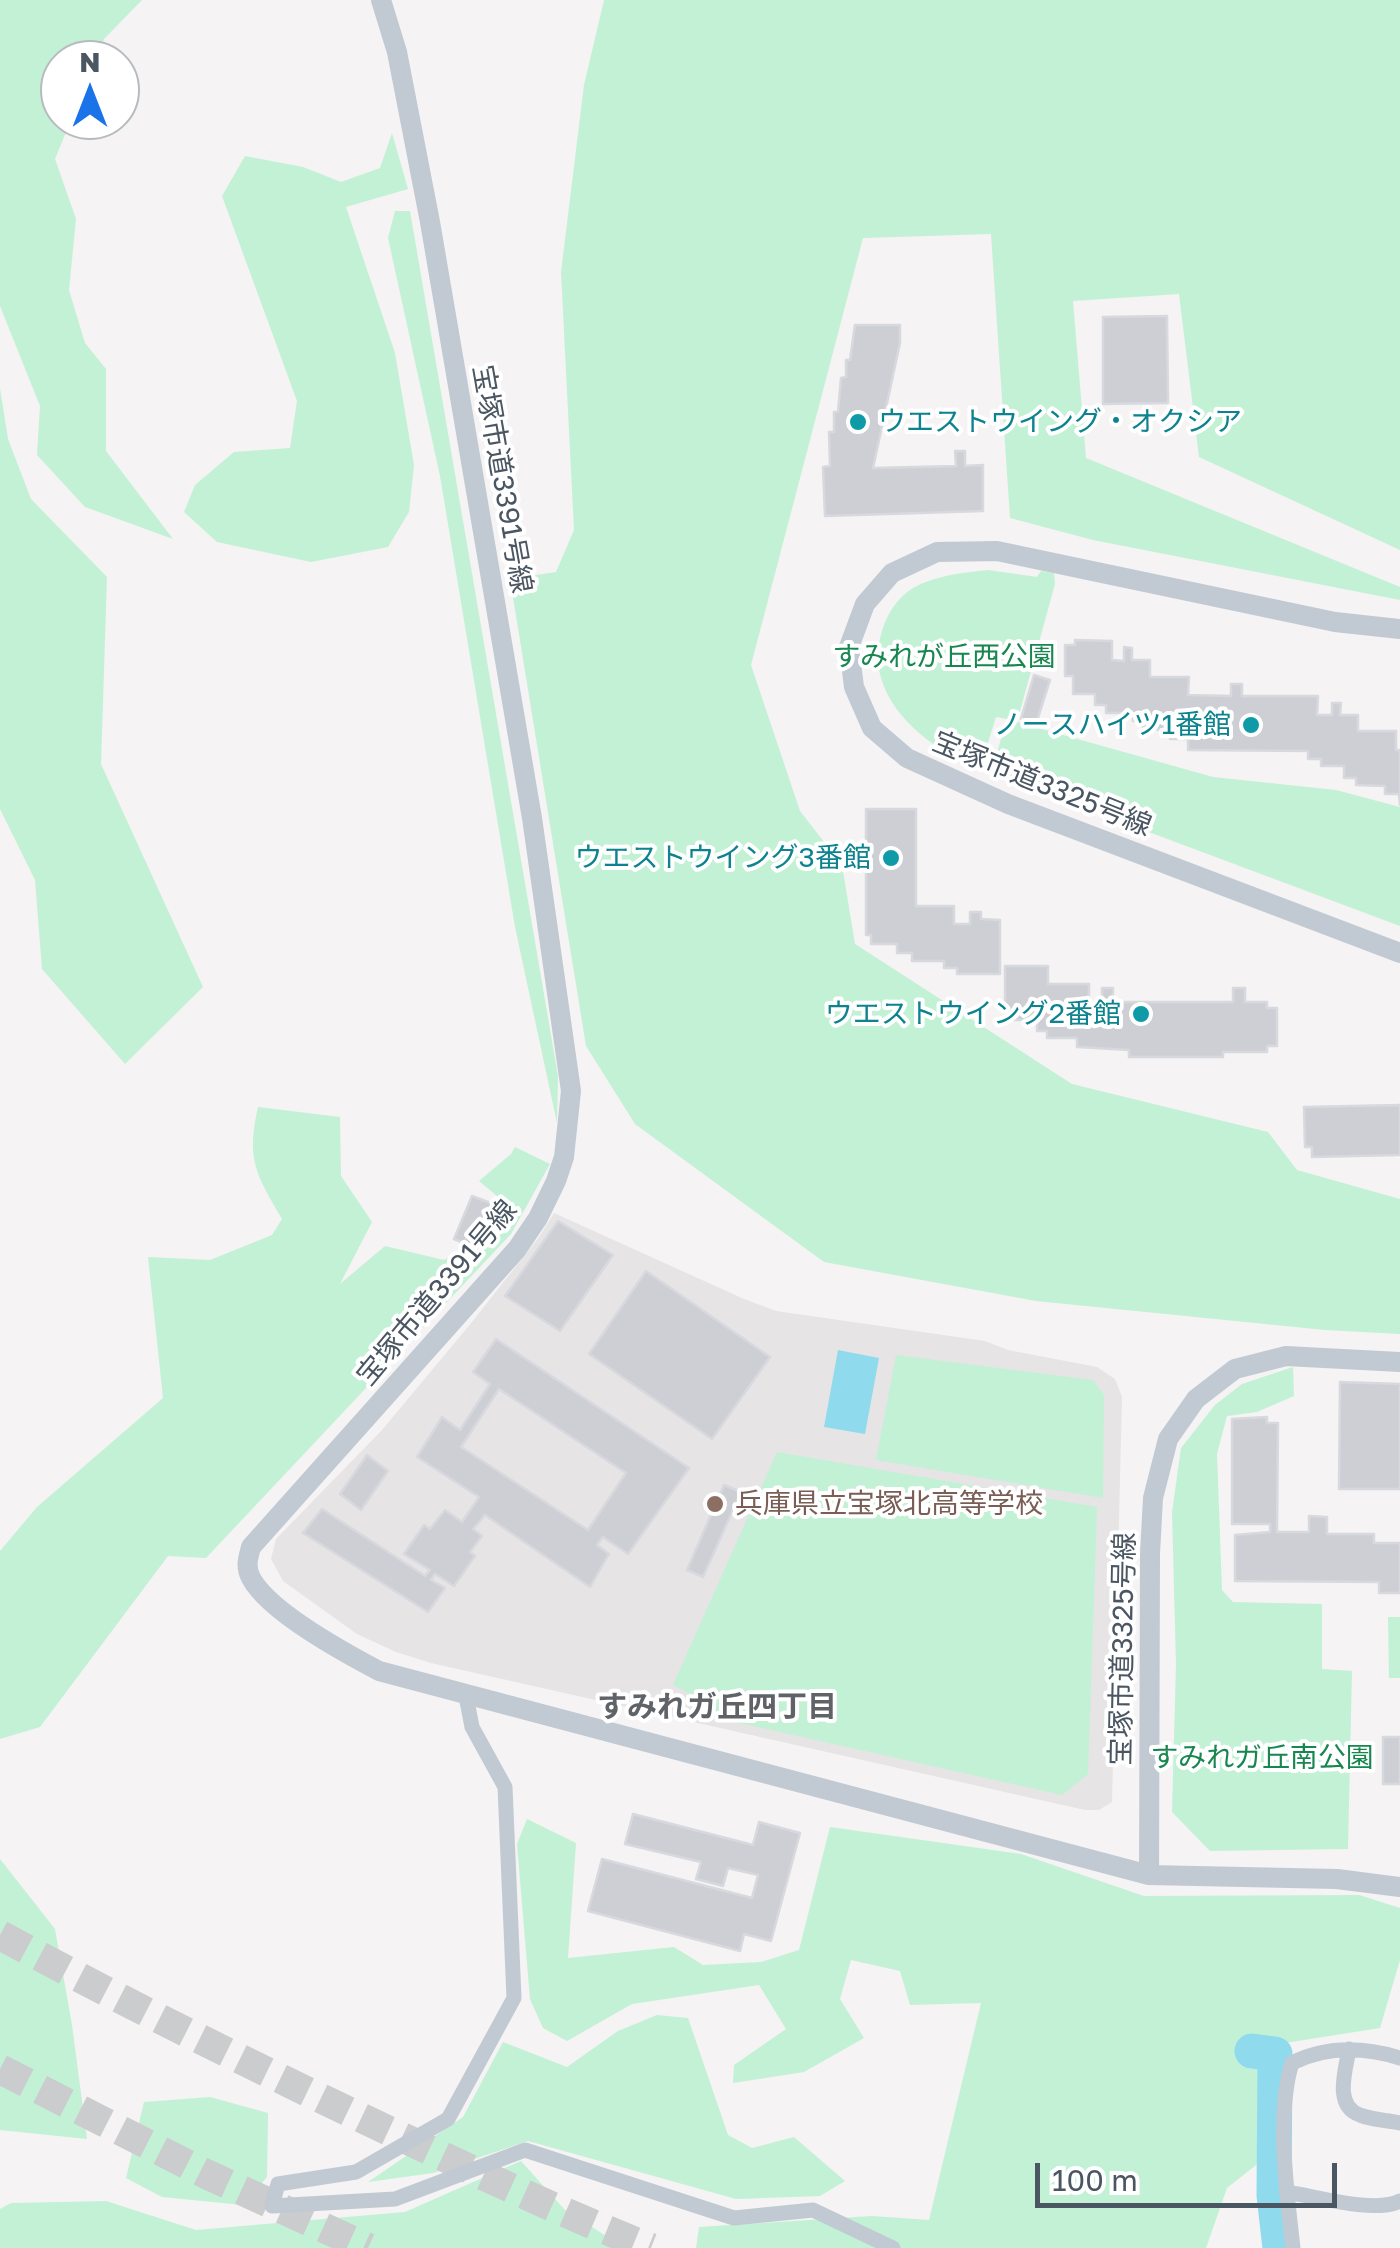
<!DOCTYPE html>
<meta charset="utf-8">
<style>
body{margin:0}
#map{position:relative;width:1400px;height:2248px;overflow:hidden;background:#f5f3f3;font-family:"Golos Text",sans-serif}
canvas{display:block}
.north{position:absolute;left:40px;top:40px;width:100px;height:100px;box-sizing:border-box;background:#fff;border:2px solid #b7bbc0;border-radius:50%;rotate:0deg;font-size:28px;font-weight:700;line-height:40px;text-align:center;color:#4a5661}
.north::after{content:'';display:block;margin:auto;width:35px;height:45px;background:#1a73e8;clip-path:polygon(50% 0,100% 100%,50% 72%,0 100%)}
.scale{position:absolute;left:1035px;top:2163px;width:302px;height:45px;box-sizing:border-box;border:5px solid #4a5661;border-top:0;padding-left:12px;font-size:30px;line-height:35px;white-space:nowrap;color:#4a5661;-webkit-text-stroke:8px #fff;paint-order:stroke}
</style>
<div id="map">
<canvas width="1400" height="2248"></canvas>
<div class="north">N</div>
<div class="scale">100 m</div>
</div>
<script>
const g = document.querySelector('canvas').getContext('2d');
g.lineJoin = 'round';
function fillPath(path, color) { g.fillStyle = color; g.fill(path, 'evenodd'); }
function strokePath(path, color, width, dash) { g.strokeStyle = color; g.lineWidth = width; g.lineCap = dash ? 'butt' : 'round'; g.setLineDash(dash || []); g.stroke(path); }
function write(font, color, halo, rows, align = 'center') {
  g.font = font + ' "Golos Text","Noto Sans JP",sans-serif'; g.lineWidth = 8; g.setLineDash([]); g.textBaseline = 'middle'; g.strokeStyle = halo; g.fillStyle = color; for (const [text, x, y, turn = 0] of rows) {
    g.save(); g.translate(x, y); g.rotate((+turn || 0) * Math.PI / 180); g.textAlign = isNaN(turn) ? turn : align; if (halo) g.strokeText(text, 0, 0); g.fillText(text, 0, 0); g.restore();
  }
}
const education = new Path2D(`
 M554,1213l190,86 32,12 209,30 23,9 89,17 18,12 7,18 -10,405 -13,8h-14l-654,-147 -35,-11 -39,-18 -74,-53 -12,-22 5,-20 106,-109 90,-108 67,-85z`);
const green = new Path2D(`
 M0,0h142l-38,39 -8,21h-36v60h11l-16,39 21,60 -7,71 16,53 21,26v82l67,88 -88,-32 -48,-52 3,-49 -40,-100z
 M604,0h796v550l-201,-93 -20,-163 -106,7 13,157 314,129v13l-307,-60 -83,-22 -19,-284 -128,4 -112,427 49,146 42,54 13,79 217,140 196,48 29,38 103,29v135l-75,-4 -289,-29 -212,-39 -189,-138 -49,-78 -76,-467 46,-7 18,-42 -13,-258 23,-187z
 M392,133l16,56 -62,18 49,146 19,112 -5,47 -21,35 -77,15 -94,-20 -33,-30 11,-27 39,-33 56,-4 7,-47 -75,-205 23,-40 58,11 38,15 39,-14z
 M395,211h15l148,865 -1,47 -42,-196 -75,-451 -52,-238z
 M0,388l8,51 23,60 76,78 -6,187 102,223 -78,77 -83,-95 -7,-89 -35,-71z
 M988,570l49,7 4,-6 13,2 1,11 -38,138 196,55 123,13 64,17v119l-409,-153 16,-54 -11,-2 -15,48c-16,-7 -35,-13 -49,-22 -37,-26 -65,-67 -50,-112 5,-17 15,-33 31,-43 23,-13 49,-15 75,-18z
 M258,1107l82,10 1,59 31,46 -32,62 45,-38 59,14 7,-4 28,-1 24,-54 -24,-20 32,-27 4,-7 35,17 -39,70 -305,324 -38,-2 -128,171 -40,12v-188l37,-44 126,-109 -15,-141 62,3 62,-25 10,-16c-26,-45 -36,-59 -24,-112z
 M896,1355l197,25 11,15 -1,103 -227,-38z
 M1293,1367l1,29 -37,16 -30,4 -10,38 5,136 11,12 89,2v65l30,2 -4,178 -138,2 -38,-39 4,-147 -4,-153 9,-64 34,-43 27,-21z
 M777,1452l320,55 -9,267 -26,21 -340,-76 -24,-21 -25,-13z
 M1388,1617h12v61h-11z
 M527,1819l49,24 -8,115 106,-11 29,18 58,-3 38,-12 31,-123 191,27 123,42 215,-1 41,13v52l-20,68 -95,15 -21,33 -3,85 -34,27 -21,60h-510l3,-21 173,-11 57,4 52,-217 -71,2 -10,-34 -49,-11 -11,39 24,39 -60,34 -71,11 1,-18 52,-36 -27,-44 -127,19 -65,37 -24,-13 -13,-29 -13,-155z
 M0,1859l55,70 17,96 15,114 -87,-9z
 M657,2015l31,3 40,117 24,13 42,-11 51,44 -25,15 -84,3 -208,-58 -95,32 -65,9 95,-65 40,-75 64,25 51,-36z
 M210,2097l58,16 -1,64 -24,28 -81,-8 -36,-19 18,-76z
 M521,2161l43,48 61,39h-625v-39l11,-6 95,-2 90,29 209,-18z`);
const water = new Path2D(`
 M838,1350l41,8 -14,76 -41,-7z`);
const river = new Path2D(`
 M1252,2051l23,3 -1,141 6,53`);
const building = new Path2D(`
 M1167,316l1,87 -65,1v-87z
 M855,325h45v18l-27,125 83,-2 -1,-15h10v15l18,-1v46l-158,5 -2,-49 7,-1 -1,-34h5v-20h4l3,-34 5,-1v-17h4z
 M1075,640l37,1v19l12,1v-14l8,1v12h18v17h39l-1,18 43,1v-12h11v12h76l-1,19h15v-12h9l-1,12h18v16h38v19h4v55l-1,-11h-14v-8l-29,-1v-7h-12v-12h-23v-7h-13v-8l-120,-1v-11h-18v-9l-27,-1v-8h-10v-8h-27v-8h-11v-11h-22v-18h-8v-31h10z
 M1034,675l16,5 -14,44 -15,-5z
 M866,809h50v97h38v18h16v-12h11v7l19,1v54h-43v-6h-13v-7h-32v-8h-15v-9h-26v-9h-5z
 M1005,966h43v18h41v18h13v-14h11v14h120v-14h12v14h22v6h10v38h-10v6h-44v5h-94v-7l-52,-3v-9h-30v-7h-10v-11h-32z
 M1400,1105v50l-88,2v-10h-7l-1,-40z
 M472,1196l24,9 -18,44 -24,-10z
 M558,1221l55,34 -53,76 -55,-35z
 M646,1271l124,86 -58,82 -123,-85z
 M496,1339l193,129 -61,86 -25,-17 -6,8 12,9 -19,33 -105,-72 -12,14 9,7 -12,16 5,4 -21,30 -19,-12 -4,6 14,8 -17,24 -125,-79 19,-24 103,67 5,-6 -26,-16 20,-29 6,4 15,-19 17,12 17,-25 -62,-40 25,-40 18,13 30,-46 -17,-12zM499,1389l127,84 -38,57 -127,-83z
 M1340,1382l60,2v105h-61z
 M1267,1417v6h11l-1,109h32v-16l18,1v17h47v9h26v50h-21v-11l-144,-1v-46l35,-3v-8h-38v-105z
 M367,1455l21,16 -27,39 -21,-16z
 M724,1485l17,7 -38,85 -16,-7z
 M1383,1737h17v47h-17z
 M633,1814l120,31 6,-23 41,11 -29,108 -27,-7 -4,17 -152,-40 14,-52 150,39 6,-23 -30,-7 -5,18 -27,-7 5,-17 -76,-18z`);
const motorwayTunnel = new Path2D(`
 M0,1935c127,69 257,133 387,195 87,41 174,83 264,118
 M0,2069l206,105 162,74`);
const minor = new Path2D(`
 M466,1696l6,31 33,60 9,211 -66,121 -92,53 -78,12 -6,22 123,-7 130,-49 209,68 79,-8 80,38
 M1349,2049c-3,20 -16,57 11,66 12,5 27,5 40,8
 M1286,2192c29,4 89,22 114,9
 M1293,2248c-6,-53 -17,-135 -1,-185 34,-17 72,-16 108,-5`);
const tertiary = new Path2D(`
 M381,0l16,52 33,170 102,596 39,273 -7,66 -8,24 -18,37 -21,31 -266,298c-3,11 -6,20 0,31 18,34 94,75 128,93l770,204
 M1400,629l-65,-7 -338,-71 -60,1 -45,21 -27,31 -16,43 5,40 18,41 35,30 101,46 392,149
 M1400,1362l-114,-6 -51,13 -39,30 -28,40 -15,59 -3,56 -1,321 188,4 63,8`);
const markers = [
 [858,422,10,"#0f9aa8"],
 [1251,725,10,"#0f9aa8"],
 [891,858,10,"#0f9aa8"],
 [1141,1014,10,"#0f9aa8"],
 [715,1504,10,"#8d6e63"]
];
const cultureNames = [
 ["ウエストウイング・オクシア",878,422,"left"],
 ["ノースハイツ1番館",1231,725],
 ["ウエストウイング3番館",871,858],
 ["ウエストウイング2番館",1121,1014]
];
const streetNames = [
 ["宝塚市道3391号線",502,479,80],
 ["宝塚市道3325号線",1042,784,22],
 ["宝塚市道3391号線",437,1293,-50],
 ["宝塚市道3325号線",1123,1649,-89]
];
const parkNames = [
 ["すみれが丘西公園",944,657],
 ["すみれガ丘南公園",1262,1758]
];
const educationNames = [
 ["兵庫県立宝塚北高等学校",735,1504]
];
const neighbourhoodNames = [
 ["すみれガ丘四丁目",717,1707]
];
fillPath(education, '#e6e4e5');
fillPath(green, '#c3f1d5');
fillPath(water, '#90daee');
strokePath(river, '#90daee', 35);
fillPath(building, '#cdcfd5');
strokePath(building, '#d7d9de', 2.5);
strokePath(motorwayTunnel, '#caccce', 30, [30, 15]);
strokePath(minor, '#c1cad2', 15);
strokePath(tertiary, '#c1cad2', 20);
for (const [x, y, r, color] of markers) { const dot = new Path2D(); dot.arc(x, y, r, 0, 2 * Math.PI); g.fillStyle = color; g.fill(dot); strokePath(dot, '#fff', 4); }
write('28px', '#0d838f', '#fff', cultureNames, 'right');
write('28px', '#4a5661', '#fff', streetNames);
write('28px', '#17864f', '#fff', parkNames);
write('28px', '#785e54', '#fff', educationNames, 'left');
write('bold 30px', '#5f6368', '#fff', neighbourhoodNames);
</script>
